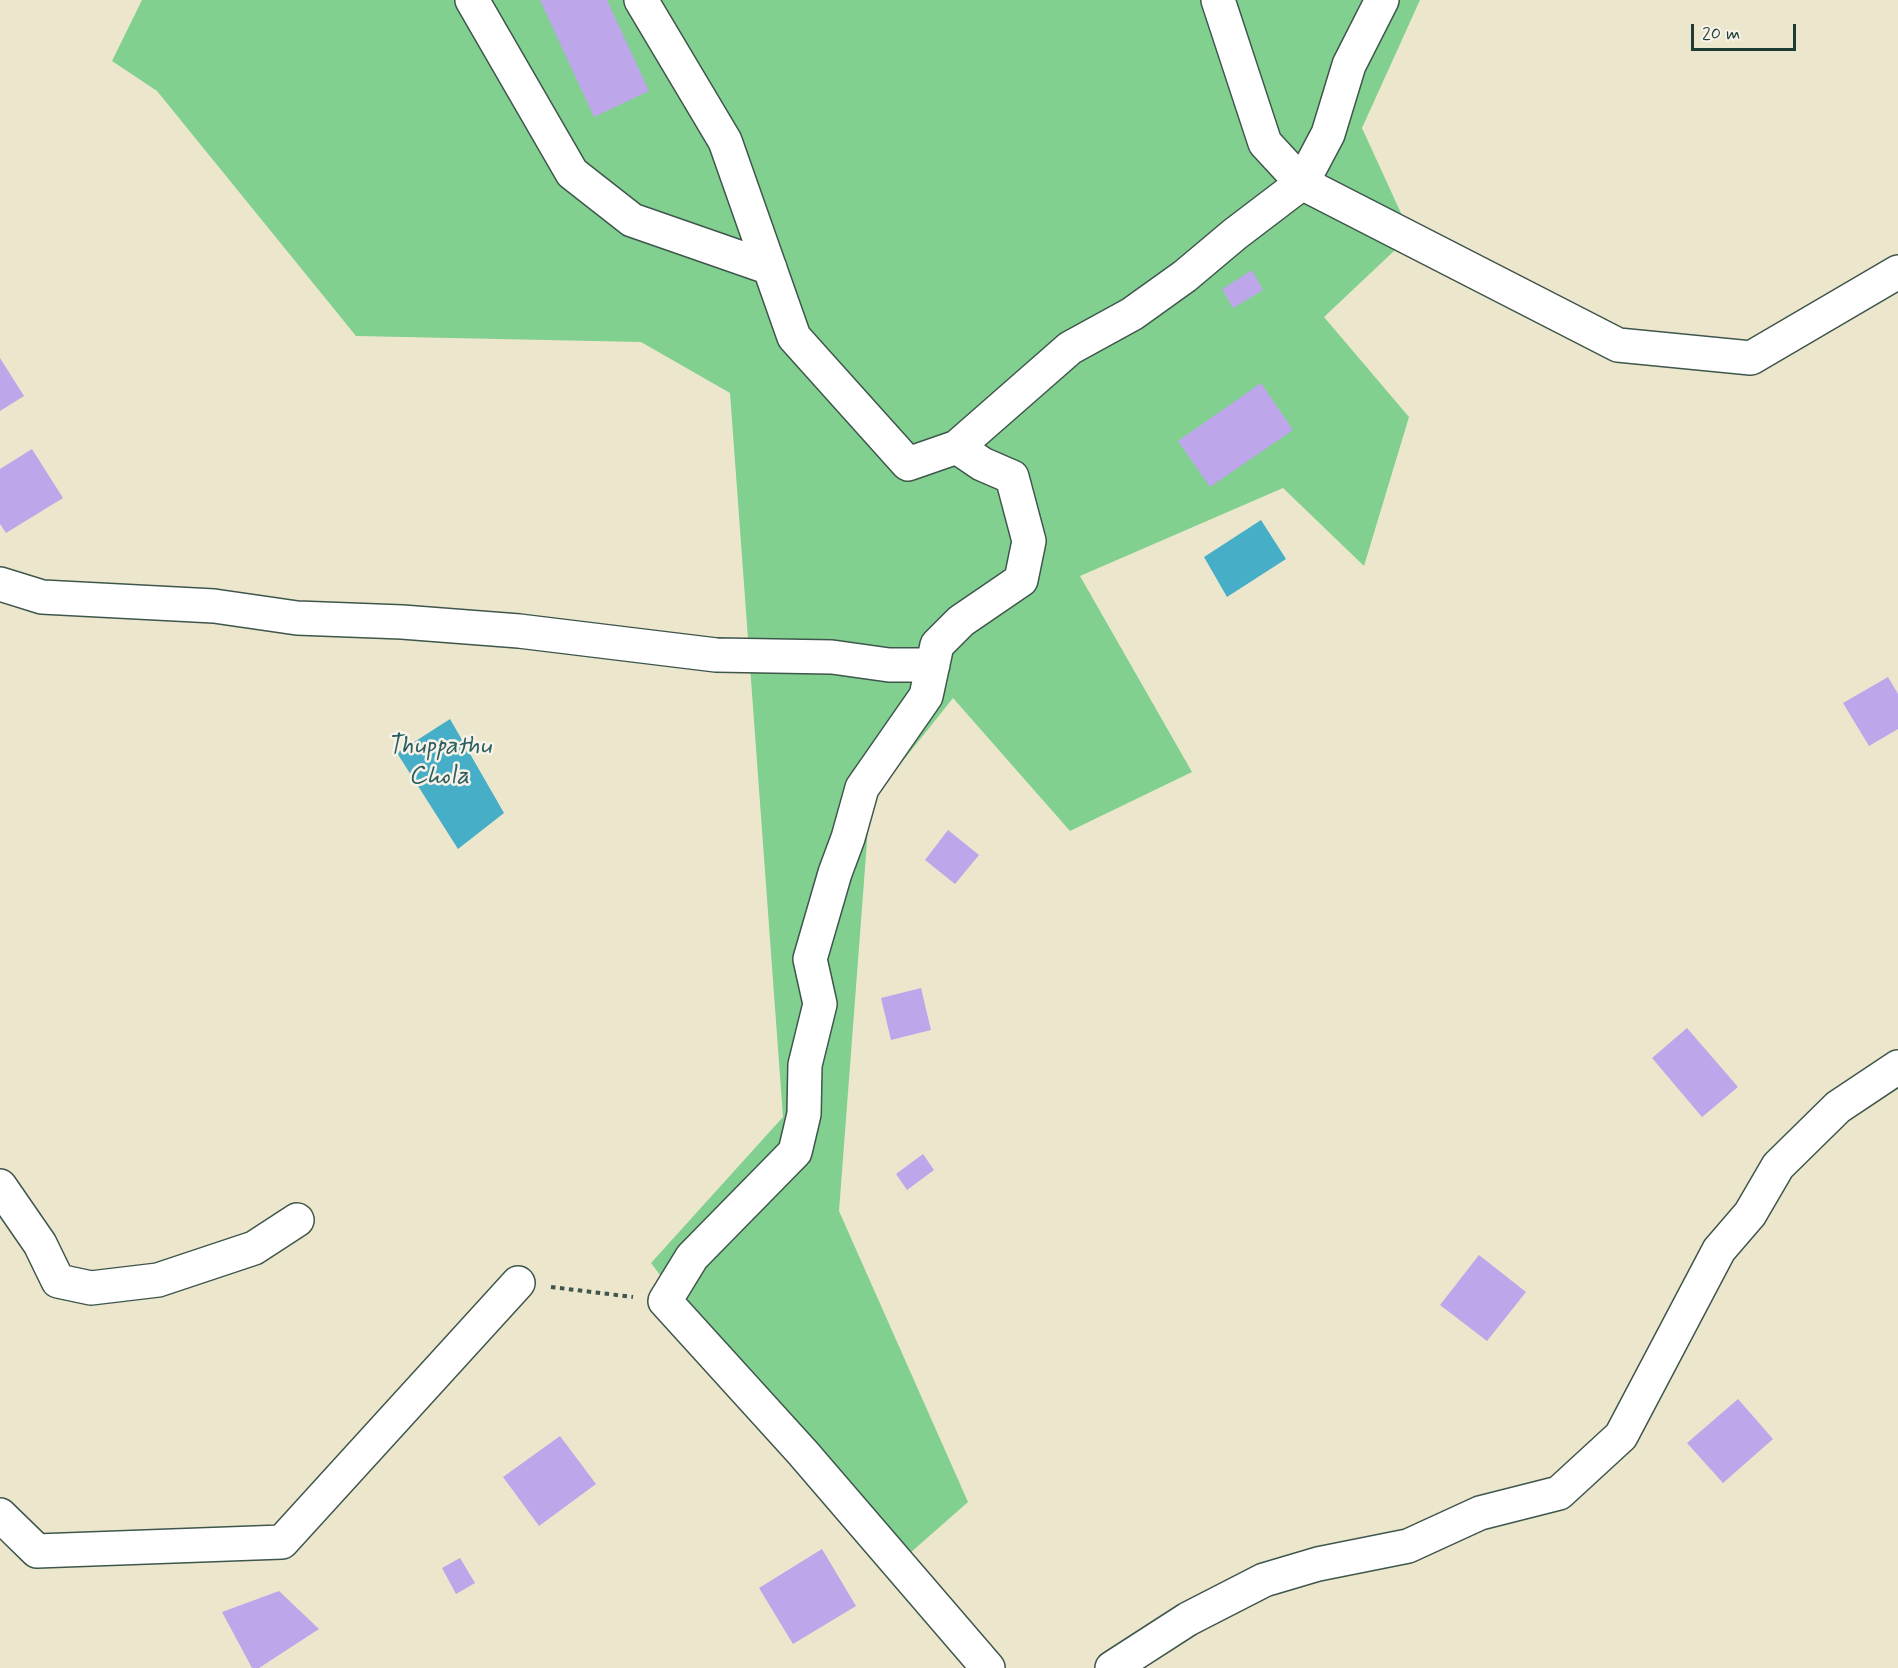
<!DOCTYPE html>
<style>
body{margin:0}
#map{position:relative;width:1898px;height:1668px;overflow:hidden;background:#ece7cc;font-family:Mynerve,sans-serif}
canvas{display:block}
.scale{position:absolute;left:1691px;top:24px;width:105px;height:27px;box-sizing:border-box;border:3px solid #1f3d34;border-top:0;padding-left:8px;font-size:18px;line-height:21px;white-space:nowrap;color:#1f3d34;-webkit-text-stroke:4px #f7f3e8;paint-order:stroke}
</style>
<div id="map">
<canvas width="1898" height="1668"></canvas>
<div class="scale">20 m</div>
</div>
<script>
const g = document.querySelector('canvas').getContext('2d');
g.lineJoin = 'round';
function fillPath(path, color) { g.fillStyle = color; g.fill(path, 'evenodd'); }
function strokePath(path, color, width, dash) { g.strokeStyle = color; g.lineWidth = width; g.lineCap = dash ? 'butt' : 'round'; g.setLineDash(dash || []); g.stroke(path); }
function write(font, color, halo, rows, align = 'center') {
  g.font = font + ' Mynerve,sans-serif'; g.lineWidth = 5; g.setLineDash([]); g.textBaseline = 'middle'; g.strokeStyle = halo; g.fillStyle = color; for (const [text, x, y, turn = 0] of rows) {
    g.save(); g.translate(x, y); g.rotate((+turn || 0) * Math.PI / 180); g.textAlign = isNaN(turn) ? turn : align; if (halo) g.strokeText(text, 0, 0); g.fillText(text, 0, 0); g.restore();
  }
}
const green = new Path2D(`
 M142,0h1278l-58,128 49,107 -87,82 85,100 -45,149 -81,-78 -203,88 112,196 -122,59 -117,-133 -83,104 -31,409 129,291 -83,73 -234,-312 132,-146 -53,-724 -89,-51 -285,-6 -199,-245 -45,-30z`);
const water = new Path2D(`
 M1261,520l25,39 -59,38 -23,-40z
 M450,719l54,94 -46,36 -61,-96z`);
const building = new Path2D(`
 M540,0h67l42,91 -55,26z
 M1252,270l11,20 -30,18 -11,-19z
 M0,358l24,38 -24,15z
 M1261,383l32,47 -83,57 -32,-46z
 M32,449l31,49 -57,35 -6,-9v-55z
 M1888,677l10,17v35l-29,17 -26,-43z
 M948,830l31,25 -24,29 -30,-24z
 M921,988l10,42 -40,10 -10,-42z
 M1687,1028l51,59 -36,30 -50,-59z
 M923,1154l11,16 -27,20 -11,-16z
 M1479,1255l47,37 -39,49 -47,-36z
 M1738,1399l35,40 -50,44 -36,-40z
 M560,1436l36,48 -57,42 -36,-49z
 M822,1549l34,57 -63,38 -34,-56z
 M460,1558l15,25 -19,11 -14,-26z
 M279,1591l40,38 -60,39h-7l-30,-56z`);
const path = new Path2D(`
 M551,1287l82,10`);
const minor = new Path2D(`
 M472,0l100,173 60,47 138,48
 M641,0l84,141 69,196 114,127 49,-17 113,-99 62,-34 53,-38 50,-42 67,-51 26,-49 21,-69 33,-65
 M1218,0l47,143 37,40 316,162 133,13 147,-86
 M957,447l25,17 30,13 17,64 -8,39 -60,41 -24,24 -11,51 -64,92 -14,50 -13,35 -25,86 10,45 -15,61 -1,49 -9,38 -103,105 -27,44 138,152 185,215
 M0,584l42,13 172,9 83,12 105,4 117,9 197,24 116,2 57,8h44
 M0,1186l40,58 18,37 33,7 67,-8 96,-32 43,-28
 M0,1515l37,36 245,-9 236,-259
 M1112,1668l76,-49 76,-39 54,-16 90,-18 72,-33 79,-20 62,-57 98,-186 31,-36 28,-48 60,-59 60,-40`);
const waterNames = [
 ["Thuppathu",439,748],
 ["Chola",439,778]
];
fillPath(green, '#81d090');
fillPath(water, '#47aec7');
fillPath(building, '#bda6ea');
strokePath(minor, '#3e564b', 36);
strokePath(path, '#3e564b', 4, [4.5, 4.5]);
strokePath(minor, '#fff', 33);
write('italic 26px', '#2b5f60', '#f7f3e8', waterNames);
</script>
